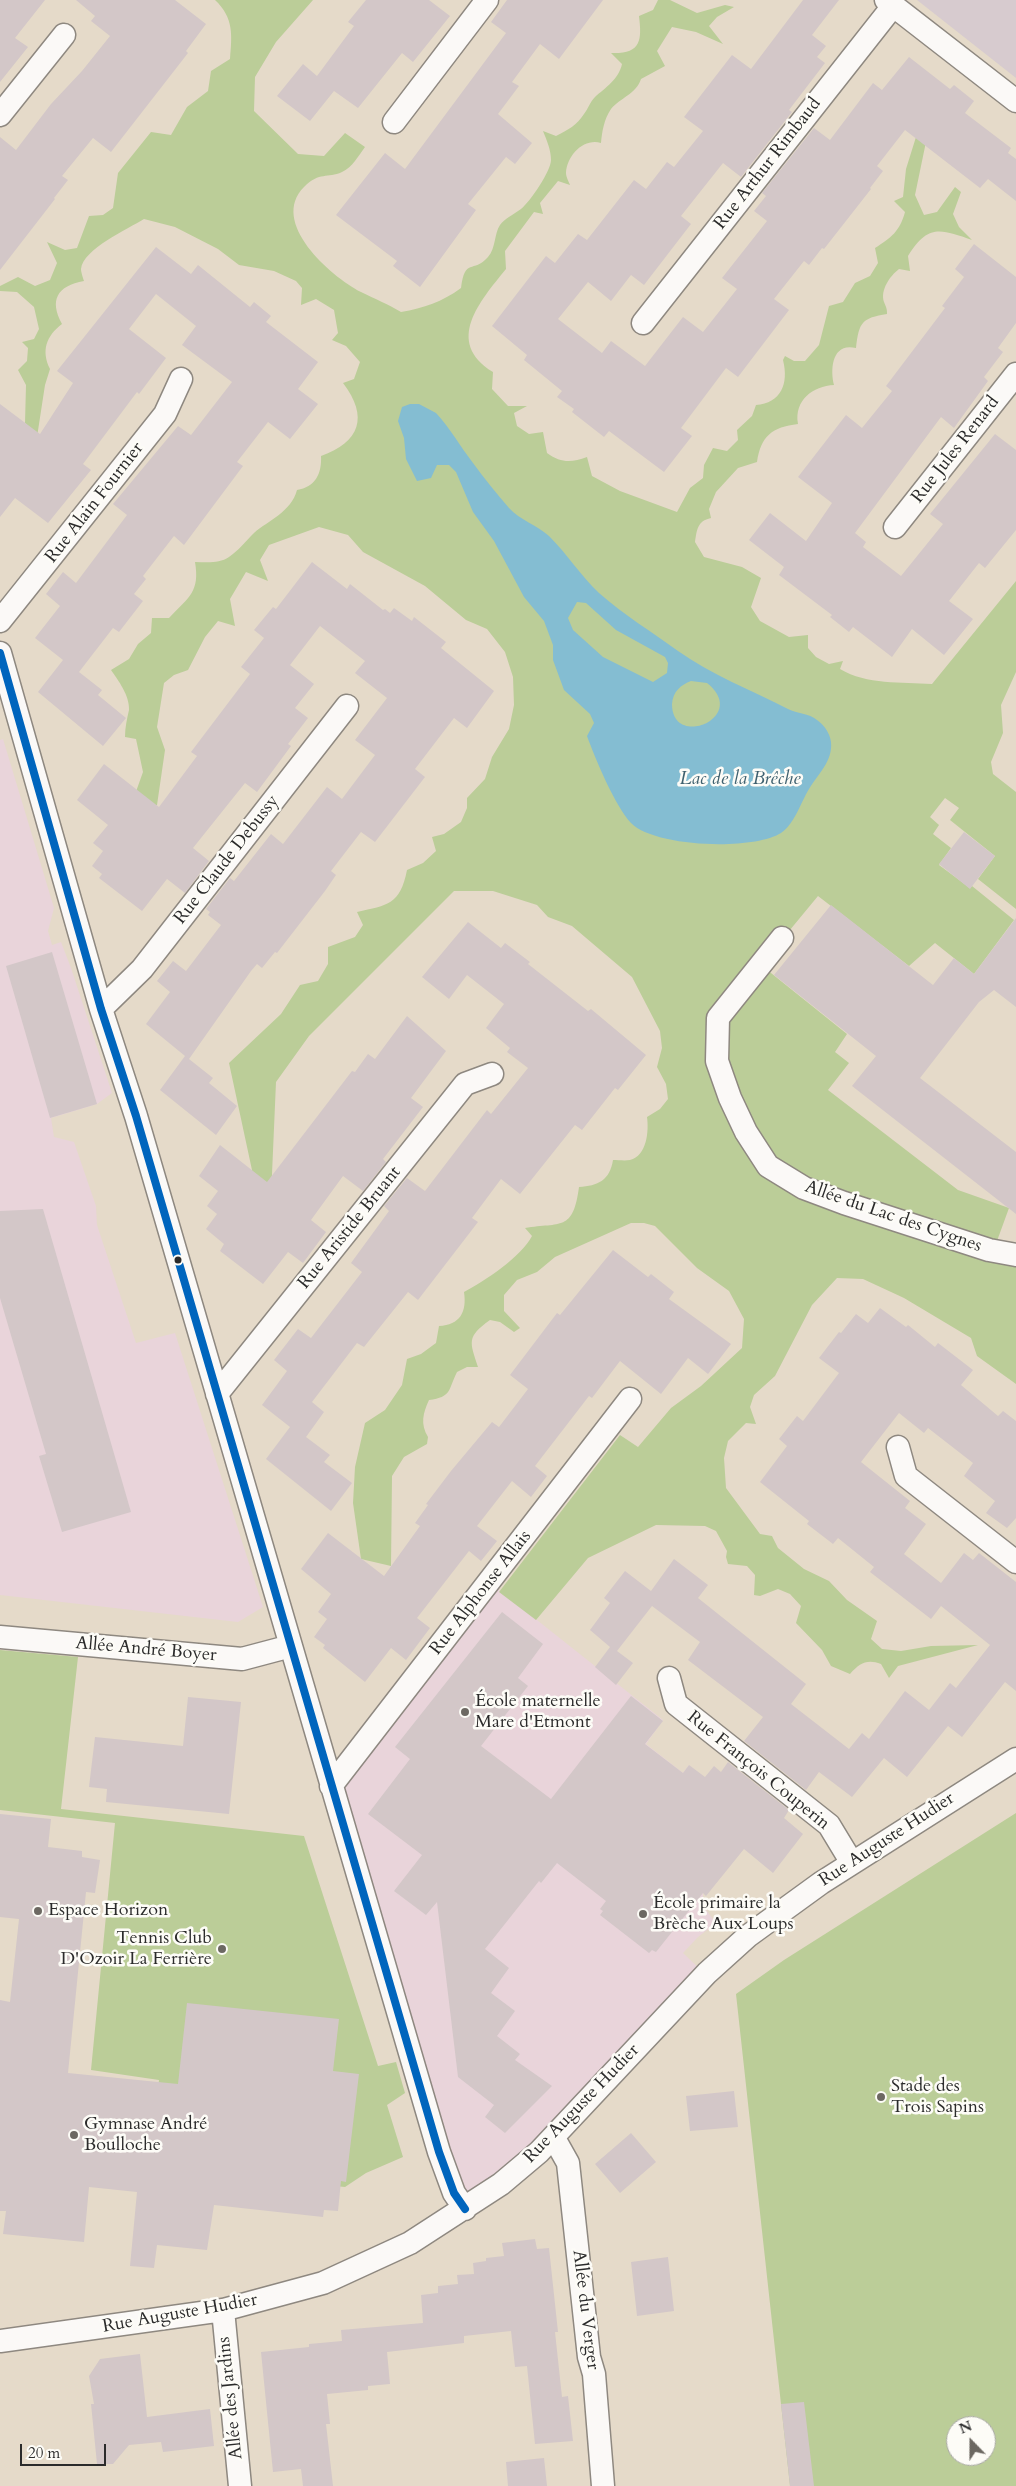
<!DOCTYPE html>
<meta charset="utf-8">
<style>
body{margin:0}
#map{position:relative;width:1016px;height:2486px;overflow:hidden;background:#e5dac9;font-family:Cardo,serif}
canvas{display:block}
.north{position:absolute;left:946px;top:2416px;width:50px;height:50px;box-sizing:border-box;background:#fdfcf7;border:1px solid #a9a8a5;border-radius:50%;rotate:338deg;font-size:14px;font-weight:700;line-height:20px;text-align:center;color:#2b2b2b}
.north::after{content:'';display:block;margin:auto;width:18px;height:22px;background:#6c6862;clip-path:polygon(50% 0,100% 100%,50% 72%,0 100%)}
.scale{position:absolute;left:20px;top:2444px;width:86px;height:22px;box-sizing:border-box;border:2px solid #2b2b2b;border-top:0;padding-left:6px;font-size:15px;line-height:18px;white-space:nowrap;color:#2b2b2b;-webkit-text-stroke:4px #fdfcf7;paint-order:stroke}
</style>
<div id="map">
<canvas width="1016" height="2486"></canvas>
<div class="north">N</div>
<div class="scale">20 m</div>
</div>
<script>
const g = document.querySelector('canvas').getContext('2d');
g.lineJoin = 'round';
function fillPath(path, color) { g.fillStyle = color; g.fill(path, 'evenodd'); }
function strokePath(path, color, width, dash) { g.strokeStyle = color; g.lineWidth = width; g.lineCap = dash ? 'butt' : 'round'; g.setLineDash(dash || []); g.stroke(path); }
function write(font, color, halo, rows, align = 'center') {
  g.font = font + ' Cardo,serif'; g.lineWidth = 5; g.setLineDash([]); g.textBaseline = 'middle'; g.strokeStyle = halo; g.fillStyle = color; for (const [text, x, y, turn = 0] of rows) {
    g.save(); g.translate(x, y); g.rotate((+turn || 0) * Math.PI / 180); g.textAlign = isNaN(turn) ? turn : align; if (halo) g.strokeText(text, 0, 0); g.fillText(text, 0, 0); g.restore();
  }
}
const built = new Path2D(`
 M3,739l51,169 -6,23 4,14 9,-3 10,26 41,125 -15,11 -46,14 3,19 20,5 22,64 1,19 39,118 39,-10 88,274 -25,15 -238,-27v-855z
 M489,1582l174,138 -17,24 37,29 6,-8 14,121v20l13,17 -18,14 -15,16 22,21 -240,235 -134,-423z`);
const industrial = new Path2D(`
 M917,0h99v78z`);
const green = new Path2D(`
 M215,0h98l-37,42 -21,35 -1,34 44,43 26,2 21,-23 20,14c-6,8 -13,21 -23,25 -15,7 -22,-1 -38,15 -35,35 26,89 57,105 14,7 27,12 40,20 23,-4 41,-10 60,-24 4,-31 12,-14 27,-31 8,-9 6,-23 12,-32 4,-6 16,-12 21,-16 9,-7 30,-38 30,-49 0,-10 -4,-19 -8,-29l13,5c12,-6 21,-11 28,-22 4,-5 6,-12 11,-17 10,-9 24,-18 27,-33l-11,-11c30,1 31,-12 28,-37l14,-6 5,-10h12l27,13 28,-8 9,2 -17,10 -8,9 14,18 -27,-12 -24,-5 -15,24 8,15 -24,13c-5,15 -21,19 -30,30 -7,10 -9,23 -10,34 -17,-5 -34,12 -35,30 0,4 3,9 4,12l-12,-4 -18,22 3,11 -9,-2 -29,39 1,18c-26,32 -62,73 -13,103l-1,17 16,17h19l-13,7 3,13 12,8 14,-2 4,21c14,10 24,10 40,4l5,19 28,15 57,21 13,-24 13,-10 1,-13 9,-17 14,3 11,-11 -1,-10 15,-14 4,-11c25,-2 33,-21 27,-45l2,-4 9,5h11l14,-16 10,-39 14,-4 12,-19 15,-7 8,-13 -3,-15c16,-10 25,-17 30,-36l-11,-11 9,-4 3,-28 10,-32h11l-12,58 9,20 13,-3 18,-25 6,5 -8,22 6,13 13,13c-32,-11 -44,-16 -64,16l2,15 -11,-2c-9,7 -19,21 -15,33 2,5 3,6 3,12 -25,4 -28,8 -31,34 -24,-6 -26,21 -22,37 -21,1 -40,15 -36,39 -26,3 -37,12 -41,38l-19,6 -22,24 -7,17 2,9c-14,3 -14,12 -16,24l9,15 38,10 19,11 -10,29 9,14 29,16 19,-2v13l8,9 13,7 14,-3 -3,8c27,16 61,13 92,15l84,-103v91l-15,33 2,28 -12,29 2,12 23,18v117l-38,-30 17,-23 -45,-36 9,-12 -14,-10 -15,19 9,8 -6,9 18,14 -12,17 31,23 2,-2 42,34 -40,54 -39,-31 -26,23 -91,-70 -57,69 86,69 -12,18 14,11 -21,27 130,100 51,18 -12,33 19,14v129l-39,-28 -6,-18 -67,-40 -41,-19 -26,-1 -25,27 -37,71 -21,19 -4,12 6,17 -10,-1 -18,18 -4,17 2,30 34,46 12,2 6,12 26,21 25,12 18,19 30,21 -6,18 11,10 19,2 30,-5 47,-1 -80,21 -9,12 -8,-14c-14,-5 -21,-1 -31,10l-19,-8 -9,-16 -26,-27 5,-17 -11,-12 -12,-5 -18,7 -6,-1 1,-20 -8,-9 -19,-2 -2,-7 1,-6 -11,-20 -11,-5 -49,-1 -68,33 -52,62 -37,-28 121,-157 18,12 33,-39 30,-22 41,-38 2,-29 -15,-28 -32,-23 -42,-42 -11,-3h-13l-76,34 -18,15 -20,8 -13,15v16l16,17 -6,4 -14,-10 -10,-2c-24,17 -20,22 -12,47h-11l-10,5c-9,18 -5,25 -28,28 -6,13 -9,24 -1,37l-1,7 -23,13 -12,19 -1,90 -30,-7 -8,-56 2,-36 10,-44 20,-13 17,-25 5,-26 14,-5 15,-11 3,-17c21,-1 28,-14 25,-34 21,-11 57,-35 68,-56l-7,-8c36,-6 48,4 54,-41 19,-1 31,-7 34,-27 5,0 12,1 17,0 17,-4 19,-29 17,-43l13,-8 8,-10 -2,-15 -9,-17 5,-19 -2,-17 -28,-54 -60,-51 -24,-9 -11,-12 -44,-14h-39l-145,145 -33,46 -6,138 -35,-4 17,-46 -23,-107 52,-49 19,-29 18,-4 10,-17v-17l27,-10 8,-12 -6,-13c31,-7 43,-7 50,-42l16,-7 13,-12 -4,-14 12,-3 17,-12 6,-14v-10l18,-19 7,-22 17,-28 5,-24 -1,-28 -8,-25 -18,-23 -21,-9 -41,-34 -62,-34 -15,-17 -29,-8 -50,18 -9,15 8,21 -22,-9 -16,27 5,27 -17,-5 -13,16 -17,33 -14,5 -10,8 -7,44 8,23 -8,55 -29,9 15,-42 -7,-33 -11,-2c0,-10 2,-18 4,-27 1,-14 -11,-30 -18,-40l18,-11 9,-15 13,-11 1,-15h17c20,-21 31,-26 26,-56 11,0 24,2 34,-5 9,-6 17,-16 25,-24 15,-13 37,-21 43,-43 18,-3 25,-16 24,-34 39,-14 48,-39 22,-73l11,-4 6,-17 -14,-16 -14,-6 6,-7 -4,-23 -18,-11 -15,6 1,-17 -6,-7 -22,-10 -35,-6 -21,-16 -43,-22 -31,-8c-16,10 -61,30 -63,50 0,3 2,9 3,12 -27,5 -35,19 -22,43 -16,12 -21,27 -12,45l-5,16 -8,52 -12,-14 1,-38 -8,-15 9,-9 1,-13 -6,-6 12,-3 5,-10 -5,-22 -17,-15 -17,-1v-5l18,-9 17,9 15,-6 7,-17 -10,-21 18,8 12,-2 12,-32 14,-1 10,-7 5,-35 33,-41 20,3 16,-28 21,-16 3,-20 19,-12c2,-24 4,-41 -15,-59z
 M0,1650l78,7 -17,152 243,27 74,230 18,-4 9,31 -18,12 16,52 -37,16 -21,14 -144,-14 -53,2 11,-95 -68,-10 24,-247 -115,-13z
 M1016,1813v673h-226l-54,-492 48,-34zM956,2426h30v30h-30z`);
const water = new Path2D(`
 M410,404h9l17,9c14,15 24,33 37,50 11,15 24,31 36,45 11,12 28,17 40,28 18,18 32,40 50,57 25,22 53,39 79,58 32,23 75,40 110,58 9,5 21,4 29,11 7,5 13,13 14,22 2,19 -13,32 -22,47 -8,13 -15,36 -28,44 -29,18 -127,14 -150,-10 -16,-17 -36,-65 -44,-87l7,-13 -4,-9 -26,-24 -11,-30v-15l-9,-24 -20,-24 -30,-56 -21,-29 -17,-40 -7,-7h-12l-6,13 -14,3 -11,-22 -2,-21 -6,-17 4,-14zM577,602l9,1 30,27 49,27 3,6 -1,10 -14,9 -50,-25 -30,-27 -5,-12zM691,681l16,2c43,34 -35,67 -35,21 1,-13 9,-19 19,-23z`);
const building = new Path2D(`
 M0,0h45l-30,38 13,9 -28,35z
 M76,0h99l31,24 -20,27 2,2 -77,99 -18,-14 -31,38 6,4 -14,18 1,1 -55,71v-133l16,13 35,-46 31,-33 28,-35 -19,-15 4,-5z
 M366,0h63l21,16 -37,46 -11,-9 -44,55 -24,-17 -24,30 -33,-25 26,-32 14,12 37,-50 -6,-4z
 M507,0h96l-44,59 -19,-15 -28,38 7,4 -21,28 34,29 -17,21 -9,-7 -38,47 8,6 -56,77 -27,-21 4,-5 -61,-46 49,-62 20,16 101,-136 -15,-11z
 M803,0h36l-27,35 14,11 -9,11 8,6 -36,47 3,2 -51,65 -18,-14 -42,53 10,8 -47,61 -13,-10 -20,26 -23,-19 -30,37 44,34 9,-12 34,25 38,-49 20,15 34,-43 -15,-11 45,-57 -13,-10 12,-15 -4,-3 52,-65 16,12 43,-57 9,7 27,-33 41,32 4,-4 20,16 -9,12 46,35 -3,5 8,6v42l-28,-22 -8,9 -75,-58 -28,36 6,5 -13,17 1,1 -47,60 -2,-1 -13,17 -5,-4 -30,38 15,11 -51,67 -12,-9 -45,60 11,8 -28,36 -55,-41 -5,6 -32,-25 2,-3 -17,-12 5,-6 -38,-31 3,-5 -35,-29 54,-70 9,7 23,-29 9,6 47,-60 12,9 21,-27 7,5 29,-36 -19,-14 48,-62 19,14z
 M974,244l42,33v46l-18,25 5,4 -19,25 4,4 -34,47 -13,-11 -86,116 11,9 -3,5 38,29 42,-52 -13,-10 65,-80 21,16v80l-31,38 -6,-5 -30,38 24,18 -29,36 -32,-26 -20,28 -39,-30 -4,5 -19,-15 2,-2 -53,-40 5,-8 -35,-27 21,-27 36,28 26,-38 -34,-26 48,-62 16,13 30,-37 -6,-5 59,-78 -3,-2 22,-29 -9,-8z
 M156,247l35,27 7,-9 52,42 4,-5 17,14 -5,6 52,40 -20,27 20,15 -28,35 -22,-17 -31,40 6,4 -59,79 -10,-9 -31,40 3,3 -12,15 9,7 -24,31 -6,-4 -34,44 23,18 -4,5 28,23 -23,28 -65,-54 25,-32 -28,-22 25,-32 -14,-12 17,-22 13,11 51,-68 -14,-11 65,-78 13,9 41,-53 -50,-37 14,-19 -40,-32 -27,35 37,29 -27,36 -2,-2 -54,72 8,6 -43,53 -33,-25 -15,19v-113l40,30 33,-51 -16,-12z
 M312,562l35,27 3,-5 33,26 2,-1 5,4 4,-5 18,13 2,-4 32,25 -5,6 53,43 -27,37 -13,-10 -39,51 10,8 -50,65 -14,-10 -30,39 5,4 -11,16 -48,62 -2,-1 -13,16 -5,-4 -6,7 -62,88 24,19 -4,5 28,23 -21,29 -56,-45 25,-34 -39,-32 24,-32 -13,-11 16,-20 13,10 35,-46 -13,-10 2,-3 -4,-3 24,-31 4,3 37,-47 12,10 44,-57 15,12 33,-44 -20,-15 32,-42 -32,-25 10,-12 -45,-35 -30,39 24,19 -19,24 13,10 -20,26 3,2 -34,46 -12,-9 -52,65 16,13 -24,32 -18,-14 -25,32 -43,-33 3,-4 -10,-8 11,-15 -10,-8 15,-18 -31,-25 27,-36 55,43 38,-51 -6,-4 59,-78 -9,-7 23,-29 -10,-8 19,-23 3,2z
 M964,832l31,24 -25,33 -31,-25z
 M831,905l102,80 21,-27 20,16 42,-56v89l-22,-17 -15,12 -59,76 96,74v62l-164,-128 24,-30 -102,-81z
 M468,922l33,26 4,-5 25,19 -2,2 60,47 3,-2 55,46 -28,35 -3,-2 -33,42 -7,-5 -55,69 -19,-15 -29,39 6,4 -60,78 -10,-8 -44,55 -7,-4 -45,59 12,10 -18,25 24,18 -6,7 28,21 -21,28 -65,-52 24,-32 -28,-22 25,-34 -13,-11 24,-31 13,9 51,-66 -11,-9 38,-52 -5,-5 23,-28 18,13 62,-81 4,4 37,-46 -21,-16 3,-4 -24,-20 18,-24 -37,-29 -18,24 -27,-22z
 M52,952l45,152 -47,14 -44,-152z
 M407,1016l39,35 -35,47 12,9 -40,52 3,3 -23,29 -20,-15 -32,44 15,12 -23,31 -15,-11 -25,32 -43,-33 4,-7 -18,-15 11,-15 -10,-8 11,-15 -19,-15 21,-31 47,37 85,-111 3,1 13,-18 7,5z
 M43,1209l88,303 -69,20 -23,-76 7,-2 -46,-156v-87z
 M613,1250l35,27 3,-3 23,18 -5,7 62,45 -23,30 -20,-16 -27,36 -41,-33 -28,37 -3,-2 -54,70 12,10 -16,21 -19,-16 -35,45 20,15 -16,20 -12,-10 -52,67 13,10 -24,32 -15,-12 -26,34 -42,-34 2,-3 -11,-8 13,-18 -9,-7 13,-18 -30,-25 27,-36 56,43 36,-50 -5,-3 13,-18 -2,-1 25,-33 41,-49 7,5 29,-38 -18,-14 47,-62 3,2z
 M880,1308l26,19 2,-2 27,22 3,-4 35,27 -12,15 37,31 5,-5 13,10v97l-9,10 -21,-15 9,-12 -31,-25 9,-13 -45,-35 -4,5 -25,-20 -38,49 49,39 -5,7 21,16 -22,30 37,29 23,-30 9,7 6,-7 37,29v109l-11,-9 -43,55 -14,-11 -41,51 -23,-19 -32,39 -33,-25 -13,18 -62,-49 19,-24 -75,-57 12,-18 -48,-36 -35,45 16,12 -17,22 -21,-18 15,-20 -20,-17 20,-27 -6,-5 21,-27 26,20 23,-32 34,26 -10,13 108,86 -15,20 58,45 13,-16 7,6 36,-48 24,19 21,-27 6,5 34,-43 -49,-39 -10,13 -61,-47 4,-5 -36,-29 -5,6 -26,-20 2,-3 -49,-39 27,-36 -8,-7 18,-23 6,5 36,-48 -20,-15 20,-26 2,1 15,-19 12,9z
 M502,1612l41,32 -25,34 10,8 -47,60 70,53 80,-103 32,25 -18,23 38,29 6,-8 16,12 9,-11 7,6 7,-10 61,48 -5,8 19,16 -30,39 -29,-24 -38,47 -3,-3 -47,59 -4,-2 -3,3 -49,-38 3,-4 -3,-2 6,-8 -49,-38 -16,20 -2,-2 -54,68 24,19 -18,25 24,18 -18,25 23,18 -5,6 37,26 -47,47 -20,-16 9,-12 -36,-28 -21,-175 -11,13 -32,-24 28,-36 -54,-41 42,-55 -15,-12z
 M188,1697l53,5 -12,112 -123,-12 1,-13 -18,-2 6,-50 88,9z
 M0,1814l51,5 -3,28 34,4v6l18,3 -5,33 -9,-1 -18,181 110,11 9,-81 152,16 -6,52 26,3 -13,108 -5,-1 -3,30 -14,-1 -1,7 -109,-12 -7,45 -50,-5 -3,23 -24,-2 7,-74 -48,-5 -5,55 -81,-8 3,-23h-6v-211l10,2 9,-83 -19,-2z
 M734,2091l4,36 -48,4 -4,-35z
 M631,2133l25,29 -36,31 -25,-29z
 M535,2239l2,10 12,-1 9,84h-3l7,65 6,-1 5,45 -38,3 -8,-78 -12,1 -4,-36 -47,5v7l-77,9 3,32 -22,2v4l-41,4 3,30h-4l7,62h-30l-2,-17 -28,3 -12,-120 48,-5v-3l33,-3 -1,-11 82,-7 -2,-28 17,-2v-7l20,-2 -1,-9 17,-1 -1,-11 13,-2v-3l18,-2 -2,-13z
 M668,2257l6,54 -37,5 -6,-54z
 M140,2354l7,63 63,-8 4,37 -51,6 -2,-10 -32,3 -16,19h-16l-6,-60h3l-5,-28 11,-17z
 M804,2402l10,84h-24l-9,-82z
 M544,2458l3,28h-39l-2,-24z`);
const street = new Path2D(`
 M886,0l130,101
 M0,115l64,-80
 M394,122l93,-122
 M643,323l250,-317
 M895,527l121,-153
 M0,621l165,-207 16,-35
 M0,653l101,356 35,107 303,1036 15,41 11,16
 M782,938l-64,80 -1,43 13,37 16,34 22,34 36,22 40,15 145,47 27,5
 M101,1009l41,-40 205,-263
 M217,1394l248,-310 27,-10
 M898,1447l8,29 110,86
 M0,1637l242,22 49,-13
 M669,1678l7,26 153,121 23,38
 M331,1786l299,-387
 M554,2138l14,25 21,194 5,17 9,112
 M223,2310l17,176
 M0,2341l223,-31 100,-27 87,-40 91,-59 38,-32 168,-179 41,-37 73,-53 195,-124`);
const bus1 = new Path2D(`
 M0,653l101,356 35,107 303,1036 15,41 11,16`);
const markers = [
 [178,1260,4.5,"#2b2b2b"],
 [465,1712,5,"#6c6862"],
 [38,1911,5,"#6c6862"],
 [643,1914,5,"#6c6862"],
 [222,1949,5,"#6c6862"],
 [881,2097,5,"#6c6862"],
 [74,2135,5,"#6c6862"]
];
const streetNames = [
 ["Rue Arthur Rimbaud",768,164,-52],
 ["Rue Jules Renard",956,450,-52],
 ["Rue Alain Fournier",95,503,-52],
 ["Rue Claude Debussy",227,860,-52],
 ["Allée du Lac des Cygnes",893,1217,19],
 ["Rue Aristide Bruant",350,1228,-51],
 ["Rue Alphonse Allais",481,1593,-52],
 ["Allée André Boyer",146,1650,5],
 ["Rue François Couperin",758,1771,39],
 ["Rue Auguste Hudier",887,1840,-33],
 ["Rue Auguste Hudier",582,2104,-46],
 ["Allée du Verger",585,2310,83],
 ["Rue Auguste Hudier",180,2314,-10],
 ["Allée des Jardins",231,2398,-96]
];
const poiNames = [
 ["École maternelle",475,1702],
 ["Mare d'Etmont",475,1723],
 ["École primaire la",653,1904],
 ["Brèche Aux Loups",653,1925],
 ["Espace Horizon",48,1911],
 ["Tennis Club",212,1939,"right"],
 ["D'Ozoir La Ferrière",212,1960,"right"],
 ["Stade des",891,2087],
 ["Trois Sapins",891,2108],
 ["Gymnase André",84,2125],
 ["Boulloche",84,2146]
];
const waterNames = [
 ["Lac de la Brêche",740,780]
];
fillPath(built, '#e9d4da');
fillPath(industrial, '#d7cbcf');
fillPath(green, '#bbcd98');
fillPath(water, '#84bdd2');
fillPath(building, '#d3c7c8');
strokePath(street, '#8e8880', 25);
strokePath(street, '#fbf9f7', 22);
strokePath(bus1, '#0065bd', 8);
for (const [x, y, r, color] of markers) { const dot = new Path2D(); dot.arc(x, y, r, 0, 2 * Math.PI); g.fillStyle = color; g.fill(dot); strokePath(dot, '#fdfcf7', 2); }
write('18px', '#2b2b2b', '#fdfcf7', streetNames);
write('18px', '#2b2b2b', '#fdfcf7', poiNames, 'left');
write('italic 19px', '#3e606f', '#fdfcf7', waterNames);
</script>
